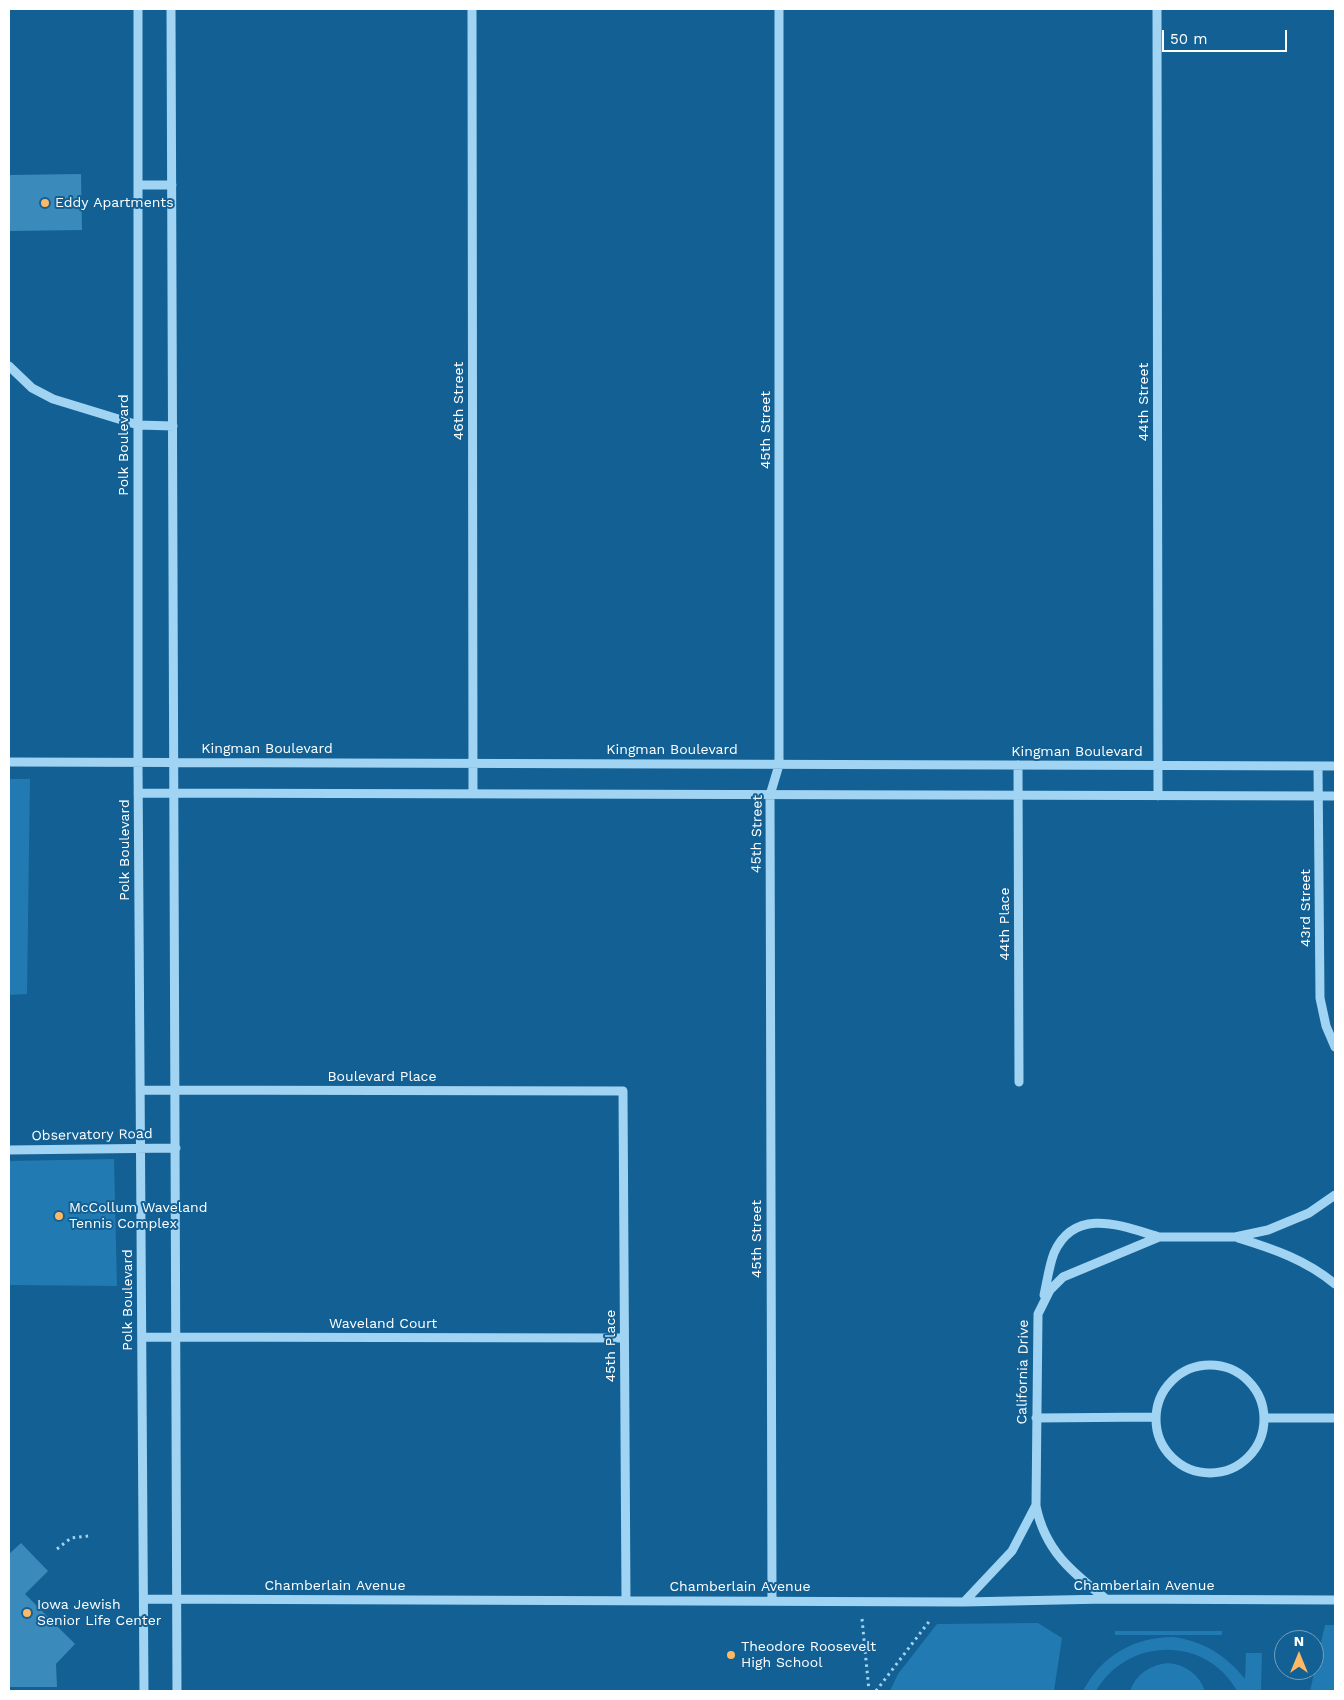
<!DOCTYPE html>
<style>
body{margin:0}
#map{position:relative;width:1344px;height:1700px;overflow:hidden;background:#126094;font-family:"Work Sans",sans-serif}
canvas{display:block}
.frame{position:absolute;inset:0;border:10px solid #fff;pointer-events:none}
.north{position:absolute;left:1274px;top:1630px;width:50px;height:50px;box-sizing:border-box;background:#126094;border:1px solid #71a0bf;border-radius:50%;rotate:0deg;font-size:14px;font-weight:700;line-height:20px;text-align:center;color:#fff}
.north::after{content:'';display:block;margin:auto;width:18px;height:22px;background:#ffb863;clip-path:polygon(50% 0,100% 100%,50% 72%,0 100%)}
.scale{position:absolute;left:1162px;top:30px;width:125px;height:22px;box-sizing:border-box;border:2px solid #fff;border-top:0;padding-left:6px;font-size:15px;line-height:18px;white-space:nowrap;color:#fff;-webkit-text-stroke:4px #126094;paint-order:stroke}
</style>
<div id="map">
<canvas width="1344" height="1700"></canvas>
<div class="frame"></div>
<div class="north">N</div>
<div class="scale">50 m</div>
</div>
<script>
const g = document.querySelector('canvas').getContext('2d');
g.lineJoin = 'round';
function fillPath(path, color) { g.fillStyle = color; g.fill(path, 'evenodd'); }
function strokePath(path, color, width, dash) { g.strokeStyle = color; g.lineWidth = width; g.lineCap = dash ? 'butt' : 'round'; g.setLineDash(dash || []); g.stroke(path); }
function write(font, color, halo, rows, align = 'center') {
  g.font = font + ' "Work Sans",sans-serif'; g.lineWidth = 4; g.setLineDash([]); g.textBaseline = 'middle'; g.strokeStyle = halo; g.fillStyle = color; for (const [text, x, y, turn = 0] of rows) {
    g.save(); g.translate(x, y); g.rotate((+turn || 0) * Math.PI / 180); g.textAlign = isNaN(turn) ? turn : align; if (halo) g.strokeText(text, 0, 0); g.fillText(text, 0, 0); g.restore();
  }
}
const green = new Path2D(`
 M9,779h21l-3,215 -18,1z
 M114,1159l3,127 -108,-1v-124z
 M1038,1623l24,15 -8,53h-164l8,-17 39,-50z
 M1325,1625h10v66h-25z
 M1115,1631h107v4h-107z
 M1173,1637c30,4 53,18 72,42l1,-26h16l-1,38h-24c-31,-56 -110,-54 -141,0h-13c18,-35 51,-54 90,-54z
 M1168,1663c18,2 31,11 37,28h-75c6,-17 20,-26 38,-28z`);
const building = new Path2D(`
 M81,174l1,56 -73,1v-56z
 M21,1543l27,28 -23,23 50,50 -19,20 1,23h-48v-133z`);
const path = new Path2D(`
 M57,1549l14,-11 18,-2
 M862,1619l7,72
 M876,1691l55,-72`);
const minor = new Path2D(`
 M138,9v754l6,928
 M171,9l6,1682
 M472,9l1,785
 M1157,9l1,787
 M138,185h34
 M9,366l23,22 21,11 85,26 35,1
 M9,762l1326,4
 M1018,765l1,317
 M1318,766l2,232 6,28 9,21
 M138,793l1197,3
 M140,1090l483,1 3,510
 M9,1150l167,-2
 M1238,1238c36,11 68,22 97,46
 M1044,1295c3,-13 5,-29 10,-42 21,-47 68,-27 105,-16
 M142,1337l482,1
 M1156 1419a54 54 0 1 1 108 0a54 54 0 1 1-108 0Z
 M1036,1418l119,-1
 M1266,1418h69
 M1036,1506c9,45 36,66 70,93
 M144,1599l820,3 142,-3 229,1
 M772,1601l-2,-806 9,-30v-756
 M964,1602l48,-51 24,-46 2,-191 12,-24 13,-13 96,-40h76l33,-7 41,-17 26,-18`);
const markers = [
 [45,203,5,"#ffb863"],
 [59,1216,5,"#ffb863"],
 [27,1613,5,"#ffb863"],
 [731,1655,5,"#ffb863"]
];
const poiNames = [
 ["Eddy Apartments",55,203],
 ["McCollum Waveland",69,1208],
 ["Tennis Complex",69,1224],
 ["Iowa Jewish",37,1605],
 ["Senior Life Center",37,1621],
 ["Theodore Roosevelt",741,1647],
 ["High School",741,1663]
];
const streetNames = [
 ["46th Street",459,401,-90],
 ["44th Street",1144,402,-90],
 ["45th Street",766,430,-90],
 ["Polk Boulevard",124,445,-90],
 ["Kingman Boulevard",267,749],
 ["Kingman Boulevard",672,750],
 ["Kingman Boulevard",1077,752],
 ["45th Street",757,834,-89],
 ["Polk Boulevard",125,850,-90],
 ["43rd Street",1306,908,-90],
 ["44th Place",1005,924,-90],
 ["Boulevard Place",382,1077],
 ["Observatory Road",92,1135,-1],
 ["45th Street",757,1239,-90],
 ["Polk Boulevard",128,1300,-90],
 ["Waveland Court",383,1324],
 ["45th Place",611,1346,-90],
 ["California Drive",1023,1372,-89],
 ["Chamberlain Avenue",335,1586],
 ["Chamberlain Avenue",1144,1586],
 ["Chamberlain Avenue",740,1587]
];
fillPath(green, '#217ab1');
fillPath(building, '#3b8abc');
strokePath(path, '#a1d3f2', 3, [2.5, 4]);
strokePath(minor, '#a1d3f2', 9);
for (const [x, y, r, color] of markers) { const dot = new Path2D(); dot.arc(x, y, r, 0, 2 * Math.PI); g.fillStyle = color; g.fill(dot); strokePath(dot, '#126094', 2); }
write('14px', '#fff', '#126094', poiNames, 'left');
write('14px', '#fff', '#126094', streetNames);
</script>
